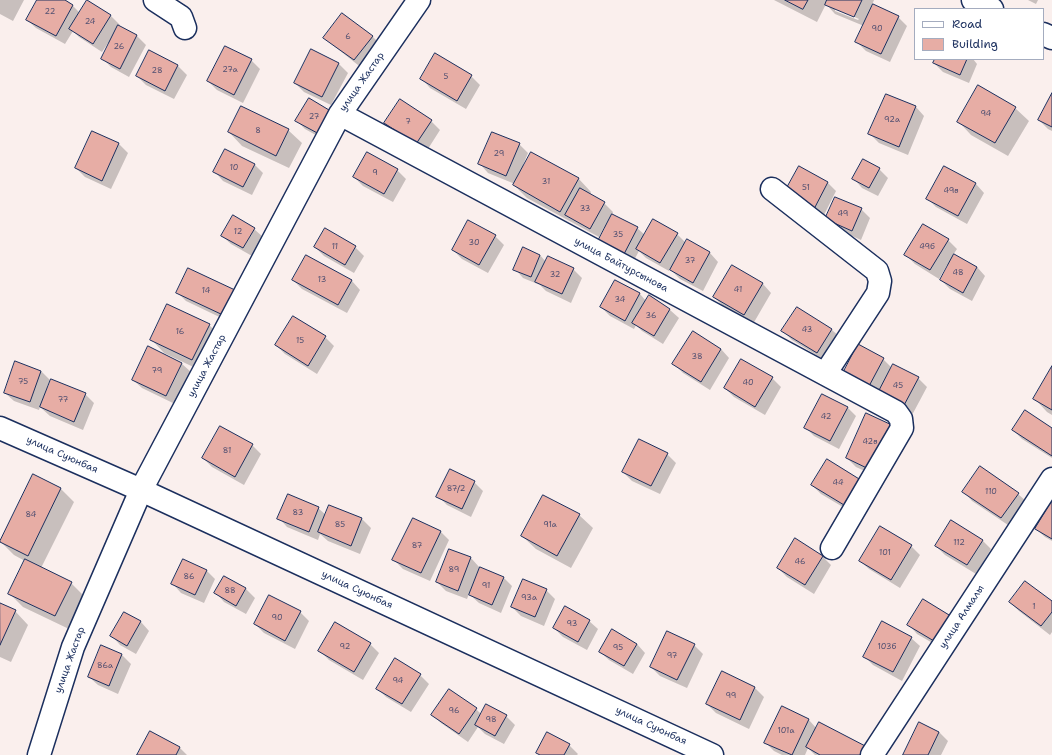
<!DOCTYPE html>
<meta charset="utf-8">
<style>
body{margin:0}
#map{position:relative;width:1052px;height:755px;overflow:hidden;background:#faefed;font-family:"Shantell Sans",sans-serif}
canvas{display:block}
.legend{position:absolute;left:914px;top:8px;width:130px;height:52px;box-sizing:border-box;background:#fff;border:1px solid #a4acbf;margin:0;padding:5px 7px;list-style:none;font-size:12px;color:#1b2f5e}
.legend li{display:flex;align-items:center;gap:8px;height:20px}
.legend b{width:20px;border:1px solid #a4acbf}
</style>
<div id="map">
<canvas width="1052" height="755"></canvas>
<ul class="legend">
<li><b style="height:5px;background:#fff"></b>Road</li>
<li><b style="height:11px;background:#e7ada5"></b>Building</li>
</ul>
</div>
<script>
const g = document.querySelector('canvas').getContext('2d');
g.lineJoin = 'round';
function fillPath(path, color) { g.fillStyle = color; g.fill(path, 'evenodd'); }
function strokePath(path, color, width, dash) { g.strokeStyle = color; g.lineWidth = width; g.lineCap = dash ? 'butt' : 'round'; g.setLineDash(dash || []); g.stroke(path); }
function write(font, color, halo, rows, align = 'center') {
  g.font = font + ' "Shantell Sans",sans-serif'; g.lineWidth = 3.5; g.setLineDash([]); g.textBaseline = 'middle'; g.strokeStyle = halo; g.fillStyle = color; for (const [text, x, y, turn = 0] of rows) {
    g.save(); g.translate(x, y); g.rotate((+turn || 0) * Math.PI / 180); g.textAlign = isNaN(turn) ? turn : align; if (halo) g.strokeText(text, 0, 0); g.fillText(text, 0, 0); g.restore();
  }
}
const shadow = new Path2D(`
 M0,0h24l-11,21 -13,-7z
 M38,0h25l10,6 7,7 7,-12 24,15 9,9 -2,2 19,9 9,9 -17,32 -18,-10 -9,-9 8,-15h-2l-6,9 -23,-15 -6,-6 -8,13 -29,-16 -9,-8z
 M774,0h100l-2,5 26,12 9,9 -17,36 -24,-11 -9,-9 7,-16 -29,-12 -9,-10 -9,18zM835,8l24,11 -1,1 -23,-9z
 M1028,0h10l-2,4z
 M372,36l9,9 -18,24 -29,-23 -9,-8z
 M311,50l28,14 9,9 -17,32 -27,-13 -9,-9z
 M150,52l28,14 9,9 -13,24 -28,-14 -9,-9z
 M936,59h37l4,5 -8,19 -26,-11 -9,-9z
 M251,60l9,9 -17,34 -26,-13 -9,-9z
 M471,76l9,9 -14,24 -36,-21 -8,-9z
 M1052,95v36l-4,-2 -9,-9z
 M309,99l21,44 -25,-14 -9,-9z
 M400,101l31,20 9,9 -14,22 -32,-20 -8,-9z
 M916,107l8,9 -16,39 -29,-12 -9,-9z
 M1015,108l14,13 -21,35 -37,-21 -13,-14z
 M288,130l14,13 -13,25 -47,-22 -13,-14z
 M92,132l27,12 9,9 -17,36 -26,-12 -9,-9z
 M519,144l9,9 -5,12 55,13 13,14 -1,3 14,8 9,9 -1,3 25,13 8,7 32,-1 9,9 1,-2 23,12 8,9 -15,29 -23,-12 -10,-10 -1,2 -23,-13 -7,-7 -7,13 -25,-12 -1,-23 -2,-1 -5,9 -72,-39 -13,-13 1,-1 -27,-11 -8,-9z
 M254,164l9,9 -11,22 -29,-14 -8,-9z
 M944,167l32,17 8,9 -17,31 -31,-17 -9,-9z
 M879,169l9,9 -10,18 -16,-8 -8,-9z
 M397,170l9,9 -13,23 -30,-16 -9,-9z
 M827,182l9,9 -14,28 -29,-15z
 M861,209l9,9 -9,22 -26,-12 -9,-9z
 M254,229l9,8 -11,19 -21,-12 -9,-8z
 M495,236l9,9 -16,28 -26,-14 -9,-9z
 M948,240l9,9 -4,6 24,12 8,9 -13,25 -22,-12 -9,-9 8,-14 -2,-1 -8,14 -24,-15 -9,-9z
 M315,247h40l9,9 -10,17 -30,-17z
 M523,248l17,7 6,7 27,7 9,9 -11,25 -25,-12 -6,-6 -17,-7 -8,-9z
 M732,266l31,18 8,9 -18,31 -30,-18 -9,-9z
 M293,280l59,1 8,9 -13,23 -45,-24z
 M615,281l25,13 6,7 3,-4 21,13 9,8 -16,26 -21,-13 -6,-6 -2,4 -24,-13 -9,-9z
 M177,292l67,8 -12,23 -46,-22z
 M797,308l35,22 9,8 -15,23 -34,-21 -9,-9z
 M209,325l14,13 -17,35 -42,-20 -13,-14z
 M325,337l9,9 -17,28 -32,-20 -9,-9z
 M721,349l8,9 -19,32 -27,-17 -9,-9z
 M883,359l9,9 26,10 9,9 -16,30 -59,-34z
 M742,360l30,18 9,9 -16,28 -31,-18 -9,-9z
 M182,364l9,8 -16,32 -33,-16 -9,-8z
 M1052,368v47l-5,-3 -13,-14z
 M41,371l9,9 -3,7 38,7 9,9 -11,27 -33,-14 -10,-9 -1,3 -25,-9 -9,-8z
 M847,407l9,9 -17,33 -25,-13 -8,-8z
 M866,414l16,65 -26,-12 -9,-9z
 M220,427l32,18 9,9 -17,31 -32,-18 -9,-9z
 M1052,429v29l-30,-19 -9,-9z
 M667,454l9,9 -16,31 -28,-13 -9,-9z
 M827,461l31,55 -37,-22 -9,-9z
 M33,475l28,14 13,13 -33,66 30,15 13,13 -15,33 -46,-22 -14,-14 16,-32 -11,-6 -13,-13z
 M474,482l9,9 -12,26 -24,-12 -9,-9z
 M964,492l54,2 9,8 -16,25 -39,-26z
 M1052,502v39l-7,-4 -9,-8z
 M330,506l32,13 9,9 -11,26 -32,-13 -8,-7 -2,6 -31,-13 -8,-9 39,-10 8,7z
 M579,515l14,13 -22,40 -35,-19 -14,-13z
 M440,531l9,9 -19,41 -27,-12 -9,-9z
 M982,540l9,9 -15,25 -31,-19 -9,-9z
 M911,546l9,9 -20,33 -31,-19 -9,-8z
 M450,550l21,8 9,10 23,9 9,9 -11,27 -22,-10 -10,-9 -2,5 -21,-8 -9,-9z
 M822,556l9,9 -17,29 -27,-17 -9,-9z
 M206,570l9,9 -11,24 -23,-10 -8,-9z
 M225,577l21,12 9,9 -9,16 -22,-12 -8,-9z
 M546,590l9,9 -11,27 -23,-10 -9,-9z
 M923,601l25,51 -31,-18 -8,-9z
 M1010,602h42v30l-2,3 -31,-24z
 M0,604l15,7 13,14 -17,37 -11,-5z
 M300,612l9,9 -14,28 -31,-16 -9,-9z
 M125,613l16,9 8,9 -13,23 -16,-9 -8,-9z
 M589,621l9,8 -11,21 -24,-13 -9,-9z
 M911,638l9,8 -18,35 -29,-16 -9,-9z
 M370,644l9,9 -16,27 -34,-20 -9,-9z
 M637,644l8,9 -12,21 -24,-14 -9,-8z
 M694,645l9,9 -16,34 -27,-12 -9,-9z
 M101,647l21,8 9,9 -13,30 -20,-9 -9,-8z
 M723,673l32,15 9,9 -15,32 -33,-16 -9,-9z
 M420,675l9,9 -18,28 -25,-15 -8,-8z
 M782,708l27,12 8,9 58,26h-60l-7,-7 -3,7h-23l-8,-4 -9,-9z
 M476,709l6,6 24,1 9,9 -11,19 -19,-10 -7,-7 -10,15 -27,-19 -9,-9z
 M920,723l19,9 9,9 -7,14h-37z
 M150,733l30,15 7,7h-48z
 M569,745l9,9 -1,1h-37l-3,-2z`);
const building = new Path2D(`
 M37,0h28l8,5 -17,31 -30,-16z
 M87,0l24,15 -18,29 -24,-15z
 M785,0h23l-5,9z
 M827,0h35l-8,17 -29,-12z
 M873,4l26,12 -18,38 -26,-12z
 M342,13l31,23 -19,24 -31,-22z
 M118,25l19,10 -17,34 -19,-10z
 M225,46l27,13 -18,36 -27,-14z
 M311,49l28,14 -17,34 -28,-14z
 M149,50l29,15 -13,26 -29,-15z
 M435,53l37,22 -15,26 -37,-22z
 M935,59h32l-7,16 -27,-12z
 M978,85l38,22 -21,36 -38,-21z
 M1052,93v34l-14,-7z
 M886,94l30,12 -17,41 -31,-13z
 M309,98l25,15 -13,22 -26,-14z
 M400,99l32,21 -16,24 -32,-21z
 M241,106l48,23 -13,27 -48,-24z
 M92,131l27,12 -17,38 -27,-13z
 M492,132l28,11 -14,33 -28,-12z
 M225,149l30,15 -12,23 -30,-15z
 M367,152l31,17 -14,25 -31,-17z
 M531,152l48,26 -19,34 -47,-27z
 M863,159l17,9 -11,20 -17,-9z
 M799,166l29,16 -15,29 -30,-16z
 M944,166l32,17 -18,33 -32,-17z
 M580,188l25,14 -15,27 -25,-14z
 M835,197l27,11 -10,23 -27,-12z
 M612,214l26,13 -15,29 -26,-13z
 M233,215l22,13 -12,20 -22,-12z
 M653,219l25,14 -18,30 -24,-14z
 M468,220l28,15 -17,30 -27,-15z
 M923,224l26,15 -19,31 -26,-15z
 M325,228l31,18 -11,19 -31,-18z
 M687,239l23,13 -17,31 -23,-13z
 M523,247l17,8 -9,22 -18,-7z
 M954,254l23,13 -14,26 -23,-13z
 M306,255l46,25 -14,25 -46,-25z
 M548,256l26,12 -12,26 -27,-12z
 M732,265l31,18 -19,32 -31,-18z
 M188,268l47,22 -12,25 -47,-22z
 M615,280l25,13 -15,28 -25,-14z
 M649,295l21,14 -16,27 -22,-13z
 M167,304l43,20 -18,36 -42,-20z
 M797,307l35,22 -15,24 -36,-22z
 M293,316l33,20 -18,30 -33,-21z
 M693,331l28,18 -20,33 -29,-18z
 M858,344l26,14 -16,30 -26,-13z
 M148,346l34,17 -16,33 -34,-16z
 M741,359l32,18 -18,30 -31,-19z
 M15,361l26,10 -11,31 -26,-9z
 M893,364l26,13 -17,32 -25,-14z
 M1052,366v44l-19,-11z
 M51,379l35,14 -12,29 -34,-15z
 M822,394l26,13 -18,34 -26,-13z
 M1025,410l27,18v28l-40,-26z
 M866,413l28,13 -21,45 -27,-13z
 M220,426l33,18 -18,33 -33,-19z
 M639,439l29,14 -17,33 -29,-14z
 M827,459l37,23 -15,26 -38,-23z
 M980,466l39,27 -18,25 -39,-26z
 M450,469l25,12 -13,28 -26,-12z
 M33,474l28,14 -33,68 -28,-14v-1z
 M288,494l31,13 -10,25 -32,-13z
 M543,495l37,19 -23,42 -36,-20z
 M1052,500v39l-17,-10z
 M329,505l33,13 -11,28 -33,-14z
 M413,518l28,13 -20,42 -29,-13z
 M951,520l32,20 -16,25 -32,-19z
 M880,526l32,19 -21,35 -32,-19z
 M795,538l28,18 -18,29 -28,-17z
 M449,549l22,8 -13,34 -22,-9z
 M25,559l47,23 -17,34 -47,-22z
 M183,559l24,11 -12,25 -24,-11z
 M480,567l24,10 -12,28 -23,-10z
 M224,576l22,12 -10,18 -22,-13z
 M523,579l24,10 -12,28 -24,-10z
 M1025,581l27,20v11l-11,14 -32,-24z
 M269,595l32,16 -16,30 -31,-17z
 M923,599l31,19 -15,26 -32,-19z
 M0,603l16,7 -16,35z
 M565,606l25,14 -12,22 -25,-14z
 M124,612l17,9 -14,25 -17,-10z
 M882,621l30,16 -19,35 -30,-15z
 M335,622l36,21 -17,29 -36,-21z
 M612,629l25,15 -13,22 -25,-14z
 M667,631l28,13 -18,36 -27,-13z
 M101,645l21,9 -13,32 -21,-9z
 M395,658l26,16 -19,30 -26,-15z
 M722,671l33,16 -15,33 -34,-16z
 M449,689l28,19 -18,26 -28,-19z
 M486,704l21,11 -12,21 -20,-11z
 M782,706l27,13 -17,36 -28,-12z
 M819,722l52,27 -3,6h-48l-14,-8z
 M919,722l20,10 -11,23h-25z
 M150,731l30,16 -4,8h-39z
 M547,732l23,12 -6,11h-24l-4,-2z`);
const minor = new Path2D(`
 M155,0l26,17 4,11
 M973,0l19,9
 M1043,34l9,4
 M340,114l556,298 5,7 1,9 -70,120
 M772,189l105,82 3,10 -2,12 -53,81
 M39,755l34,-108 68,-157 199,-376 79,-114
 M872,755l180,-276`);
const major = new Path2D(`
 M0,428l141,62 571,265`);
const numberNames = [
 ["22",50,12],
 ["24",90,22],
 ["90",877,29],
 ["6",348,37],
 ["26",119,47],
 ["27а",230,70],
 ["28",157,71],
 ["5",446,77],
 ["94",986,114],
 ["27",314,117],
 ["92а",892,120],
 ["7",408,122],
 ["8",258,131],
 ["29",499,154],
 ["10",234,168],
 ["9",375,173],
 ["31",546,182],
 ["51",806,188],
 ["49в",951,191],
 ["33",585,209],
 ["49",843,214],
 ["12",238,232],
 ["35",618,235],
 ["30",474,243],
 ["11",335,247],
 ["49б",927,247],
 ["37",690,261],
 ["48",958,273],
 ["32",555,275],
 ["13",322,280],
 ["41",738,290],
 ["14",206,291],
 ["34",620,300],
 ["36",651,316],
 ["43",807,330],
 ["16",180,332],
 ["15",300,341],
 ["38",697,357],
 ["79",157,371],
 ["75",23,382],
 ["40",748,383],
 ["45",898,386],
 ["77",63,400],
 ["42",826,417],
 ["42в",870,442],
 ["81",227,451],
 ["44",838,483],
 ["87/2",456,489],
 ["110",991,492],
 ["83",298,513],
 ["84",31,515],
 ["85",340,525],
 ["91а",550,525],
 ["112",959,543],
 ["87",417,546],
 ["101",885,553],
 ["46",800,562],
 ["89",454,570],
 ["86",189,577],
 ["91",486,586],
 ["88",230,591],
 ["93а",529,598],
 ["1",1034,607],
 ["90",277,618],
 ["93",572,624],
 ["92",345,647],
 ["103б",887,647],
 ["95",618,648],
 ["97",672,656],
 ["86а",105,666],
 ["94",398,681],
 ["99",731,696],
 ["96",454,711],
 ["98",491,720],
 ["101а",786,731]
];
const streetNames = [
 ["улица Жастар",362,82,-55],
 ["улица Байтурсынова",621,265,28],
 ["улица Жастар",207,366,-62],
 ["улица Суюнбая",62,455,24],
 ["улица Суюнбая",357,590,25],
 ["улица Алмалы",962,617,-57],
 ["улица Жастар",70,660,-70],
 ["улица Суюнбая",651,726,25]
];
fillPath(shadow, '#0003');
fillPath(building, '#e7ada5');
strokePath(building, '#1b2f5e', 1);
strokePath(minor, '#1b2f5e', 25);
strokePath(major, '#1b2f5e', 25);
strokePath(minor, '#fff', 22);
strokePath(major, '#fff', 22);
write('8px', '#4e4e70', null, numberNames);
write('10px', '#1b2f5e', '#fff', streetNames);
</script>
